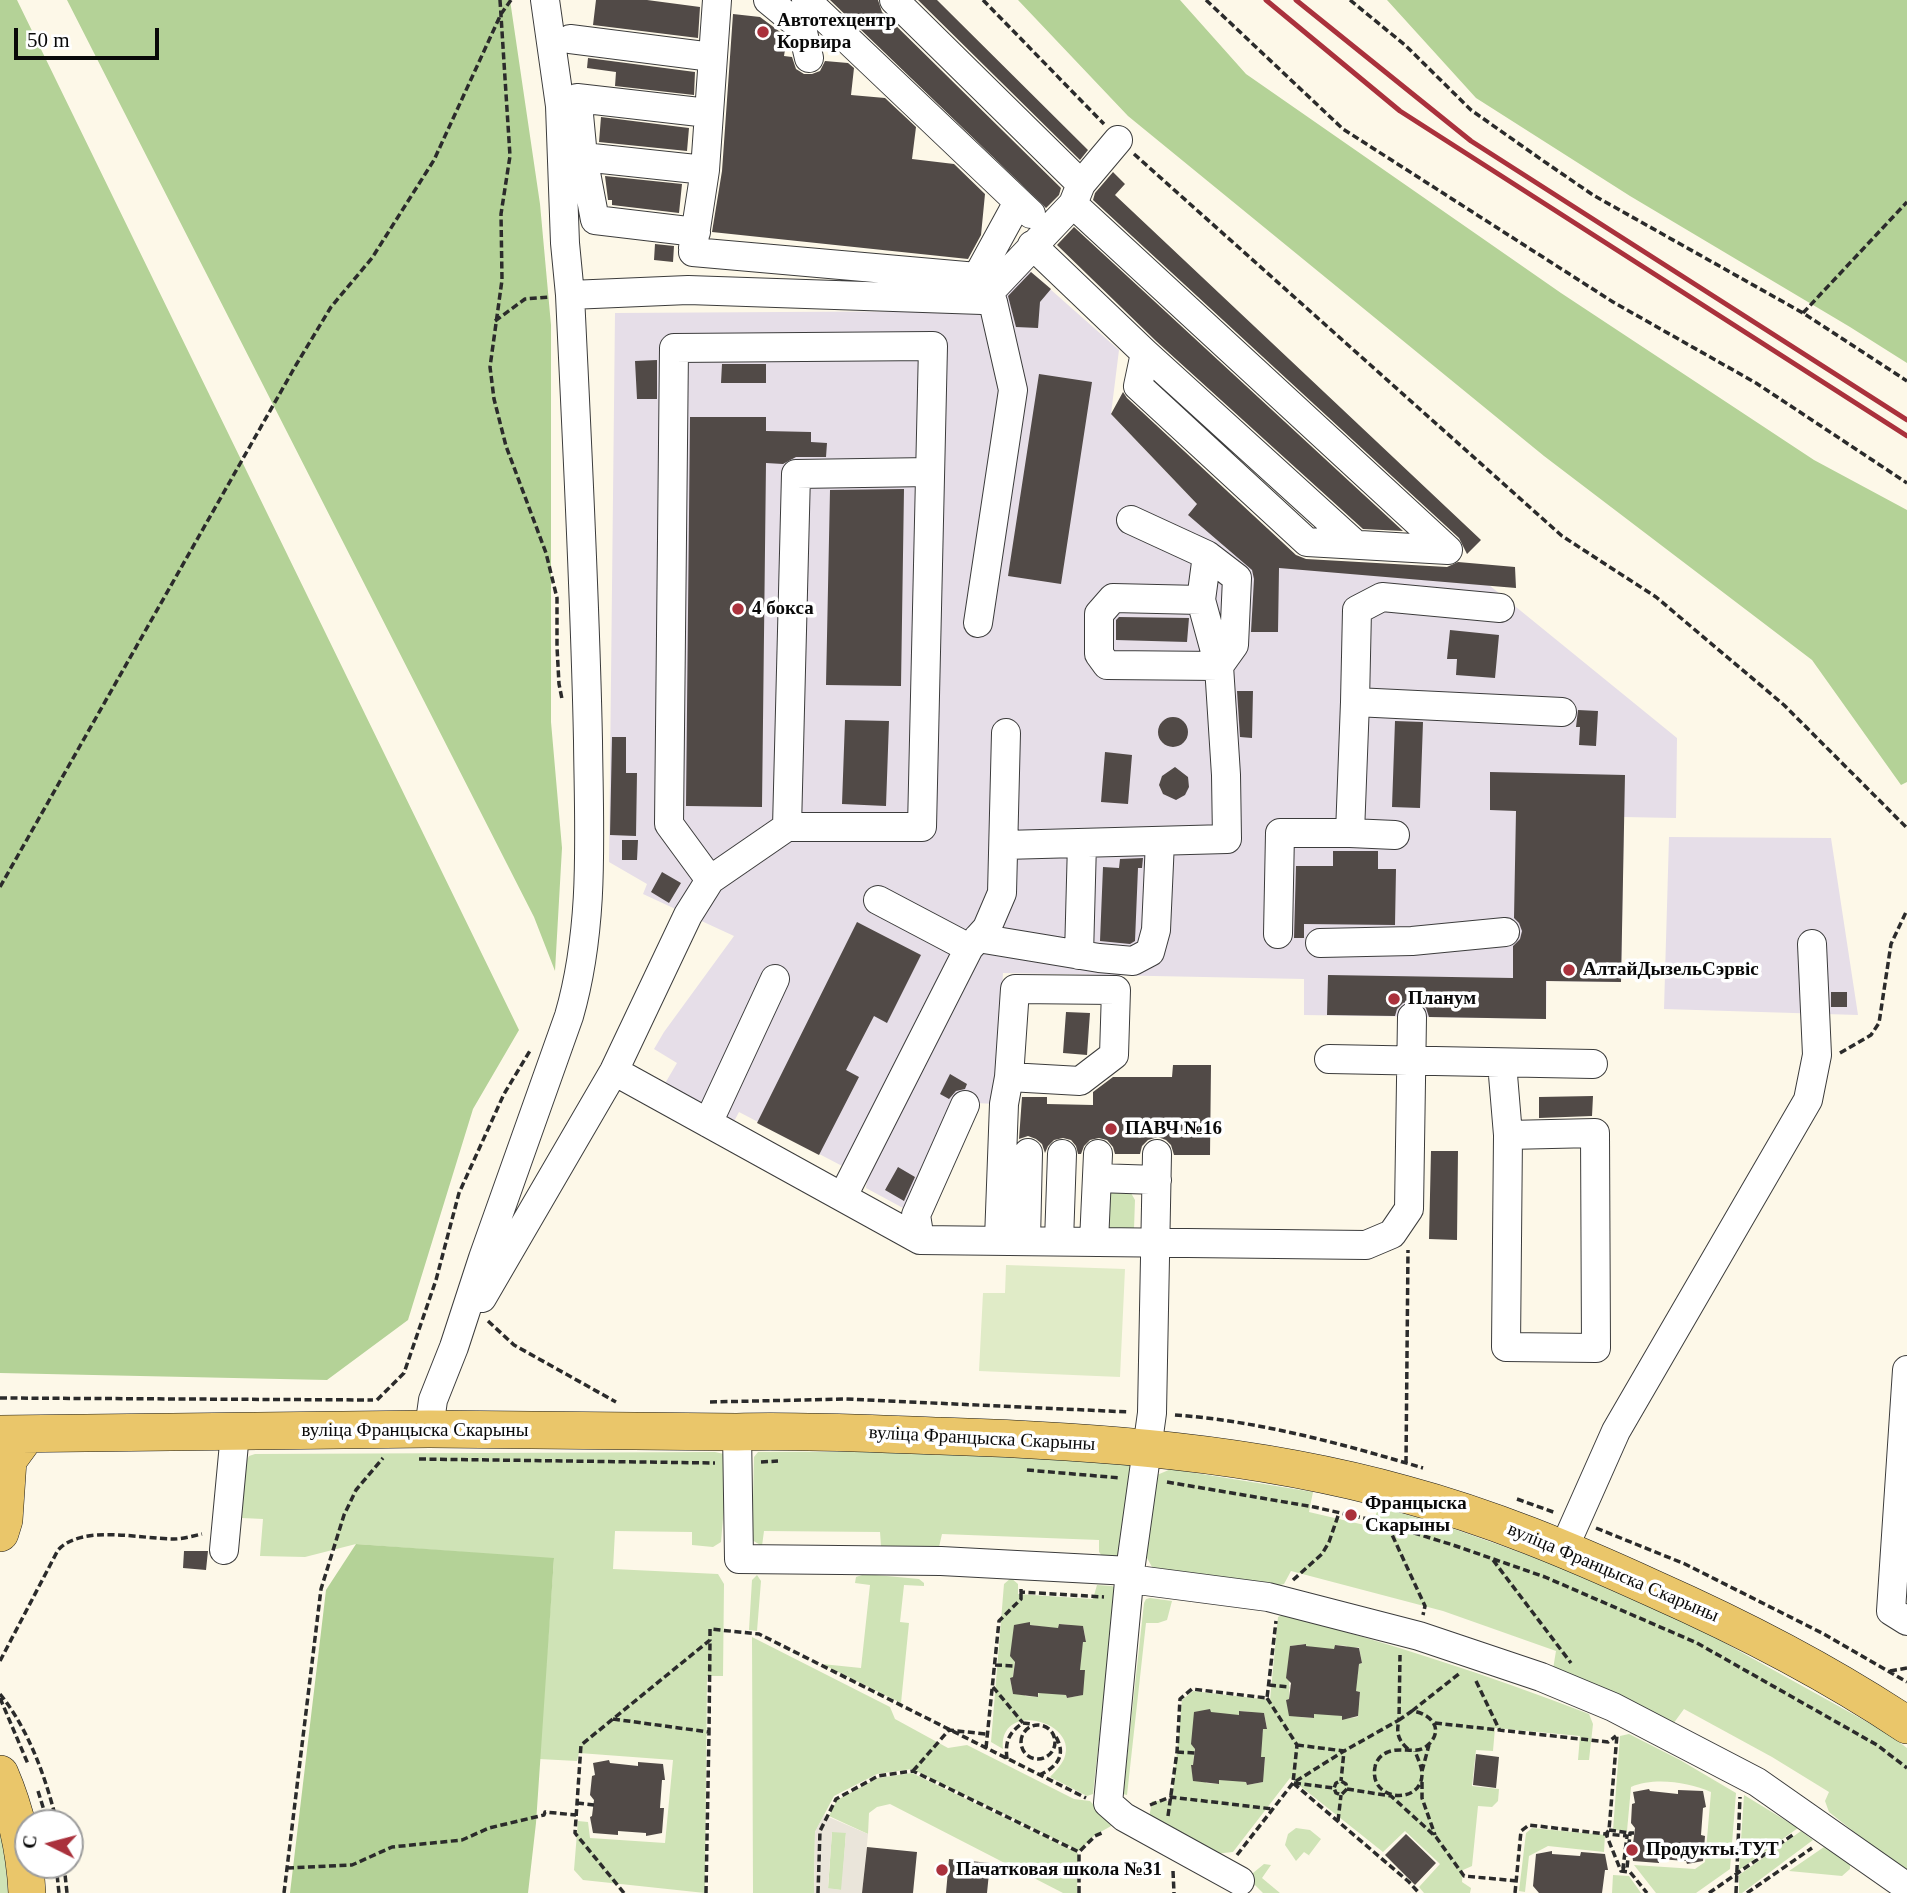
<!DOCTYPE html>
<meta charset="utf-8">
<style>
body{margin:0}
#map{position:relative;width:1907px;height:1893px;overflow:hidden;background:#fdf8e8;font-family:Georgia,serif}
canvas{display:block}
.north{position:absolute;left:14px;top:1809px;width:70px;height:70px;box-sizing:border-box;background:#fff;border:2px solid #9d9d9d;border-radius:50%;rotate:276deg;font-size:19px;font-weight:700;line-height:28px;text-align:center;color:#090909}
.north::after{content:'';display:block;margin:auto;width:24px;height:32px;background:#aa313c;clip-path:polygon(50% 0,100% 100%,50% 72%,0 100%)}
.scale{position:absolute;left:14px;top:28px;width:145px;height:32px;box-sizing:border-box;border:4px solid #090909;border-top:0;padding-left:9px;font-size:21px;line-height:24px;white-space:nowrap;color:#090909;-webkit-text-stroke:5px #fff;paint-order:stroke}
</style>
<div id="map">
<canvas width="1907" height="1893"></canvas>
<div class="north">С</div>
<div class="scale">50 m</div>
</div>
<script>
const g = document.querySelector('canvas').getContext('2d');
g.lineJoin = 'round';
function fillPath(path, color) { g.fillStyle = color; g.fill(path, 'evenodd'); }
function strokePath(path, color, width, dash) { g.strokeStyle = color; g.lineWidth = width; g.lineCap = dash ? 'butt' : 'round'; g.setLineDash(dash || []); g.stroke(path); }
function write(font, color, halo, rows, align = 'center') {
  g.font = font + ' Georgia,serif'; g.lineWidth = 7; g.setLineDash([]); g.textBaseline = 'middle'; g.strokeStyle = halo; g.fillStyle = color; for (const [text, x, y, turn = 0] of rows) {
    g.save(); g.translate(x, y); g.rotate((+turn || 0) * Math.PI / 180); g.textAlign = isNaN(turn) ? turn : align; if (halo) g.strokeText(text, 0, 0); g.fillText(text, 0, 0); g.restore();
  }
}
const industrial = new Path2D(`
 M1024,266l95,84 -8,64 86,90 60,53 232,28 188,153 -1,80 -52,-1 -3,165 -74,-1 -1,38 -242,-4v-36l-301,-6 -8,131 -19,-1 -60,112 -50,-27 1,-9 -128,-67 -9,17 -70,-37 17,-29 -23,-14 10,-17 70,-96 -91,-42 4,-10 -38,-22 6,-549 336,-2z
 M1669,837l162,1 27,177 -194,-6z`);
const green = new Path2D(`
 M1107,1192l24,1 4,7 -1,29 -29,6z
 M953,1451l173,13 5,2 -8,83 -6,9 -14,-1 -4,-5v-12l-157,-6 -3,13 -58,-1 -1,-14 -116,-1 -2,15 -10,-6 2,-83 4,-5z
 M715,1452l9,2 4,6 -7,82 -8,5 -21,-2v-13l-77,-1 -2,38 105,5 6,10 -1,92h-16l-2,217 -122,-13 -9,-10 4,-49 10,1 2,16 75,5 8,-83 -94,-7 -2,8 -38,-2 15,-200 -198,-15 -51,13 -45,-1 3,-37 -21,-1 4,-56 3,-6 6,-2z
 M1171,1469l142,23 -4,20 64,15 5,-21 79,24 93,33 153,68 184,102 20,15v126l-78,-62 -4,-11 4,-9 -57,-35 -88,-48 -11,15 -120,-55 3,-18 -113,-40 -152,-40 -7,13 -8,2 -124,-19 -6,-11 11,-81z
 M865,1574l54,5 5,4v3l-20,-1 -4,37 9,1 -8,80 -79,-39 39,4 9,-83 -15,-2 1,-6z
 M757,1575l4,6 -4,50 -8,-1 3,-50z
 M1011,1578l7,6v10l75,5 4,-14 15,1 4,2 -23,206 -6,2 -37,-19c5,-5 11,-12 14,-18 16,-38 -66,-59 -61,-10l-12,-7 13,-158zM1030,1622v3l28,4 1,-5 12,1 1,3 11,-2 3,15 -3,1 -4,28h5l-2,25 -15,3 -1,-3 -27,-4 -1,6 -13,-1 -1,-3 -11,1 -3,-15 3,-2 2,-17z
 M1150,1598l22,3 -5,19 -9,3h-12l-19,172 -4,-1 21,-191 2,-4z
 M1284,1614c103,29 205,61 305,100l4,10 -4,36h-11l2,-24 -85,-8 -2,23 -17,-1 -4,36 27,3 -1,12 -6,6 -14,-1 -6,60 -9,4 -1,12 9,6 -1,5h-46l-5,-6 21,-23 -35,-33 -22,21 -93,-74 -57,74 -19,2 -65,-36 3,-17h20l10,-101 11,-9 77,9 8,-83zM1305,1644l1,2 28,5 1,-6 12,1 1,3 11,-2 3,16 -3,1 -4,27 5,1 -1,12 -3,1 2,12 -15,2 -1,-3 -28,-4 -1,6 -12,-1 -15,-17 3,-1 1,-53zM1240,1711l11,1 1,3 12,-2 3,15 -4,1 -4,28 6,1 -1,12 -3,1 2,11 -16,3 -1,-3 -27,-4 -1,6 -12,-1 -1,-3 -11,1 -3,-15 2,-1 2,-18 44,-31z
 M752,1637l138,70 5,12 53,29 19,-3 107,54 16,2 23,24 -18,10 -16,16 -167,-82 -35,5 -43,22 -19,36 -1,61h-61z
 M1629,1734l51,26 56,33 -6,76 -34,24h-40l-22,-28 61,4 10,-7 6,-70c-23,-10 -57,-15 -80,-5l-4,44 -14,-1 7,-94z
 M912,1773l166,80 -1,40h-14l-173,-89 -13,3 -8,6 -1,21 -39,-18 8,-16 41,-22z
 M1744,1795l54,33 -59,42z
 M0,1828l4,11 4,54h-8z
 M1296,1828l14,2 11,9 -12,16 1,1 -6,-4 -8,9 -11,-16 3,-11z
 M1532,1828l73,7 -1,17 -56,-6 -19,10 -4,36 -6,-1 7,-58z
 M832,1831l14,1 -4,58 -14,-1z
 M1801,1831l12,9 -71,53h-3v-18z
 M1824,1847l26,16v6l-8,7 -53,-5z
 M1264,1864l7,1 -9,13 18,15h-17l-10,-10v-10z
 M1613,1875l16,1 12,17h-29z`);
const forest = new Path2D(`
 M0,0h17l502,1030 -46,79 -65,211 -81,60 -327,-7z
 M67,0h443l30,204 11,121v397l11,126 -7,123 -21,-54z
 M1018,0h162l66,74 315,219 253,167 93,50v272l-6,3 -89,-125 -268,-204 -416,-340z
 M1387,0h520v363l-57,-36 -220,-131 -154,-98z
 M356,1544l198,14 -18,265 -8,70h-238l36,-303z`);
const pitch = new Path2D(`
 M1006,1265l119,4 -5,108 -141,-6 4,-78h22z`);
const plaza = new Path2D(`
 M824,1815l44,19 -6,59h-48l1,-61zM832,1832l14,1 -5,57 -13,-2z`);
const building = new Path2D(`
 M596,0h51l53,7 -2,31 -105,-13z
 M830,0h48l4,12 179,176 -2,7 -13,13z
 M918,0h19l151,150 -8,10z
 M733,14l27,3 27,20 -3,19 8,1 4,12 8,5h8l8,-3 5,-10 23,2 6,5 -3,27 34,3 31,29 -4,32 42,5 31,30 -4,41 -13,24 -256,-27 10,-61z
 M588,58l107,14 -1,23 -79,-9 1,-14 -29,-4z
 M601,117l88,11 -2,23 -88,-9z
 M1113,172l12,12 -10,11 366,345 -14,14 -8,-16 -366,-338 2,-7z
 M605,176l77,8 -3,29 -67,-8v-5h-4z
 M1074,227l329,304 -40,-2 -207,-188 -99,-96z
 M655,244l19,2 -1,16 -19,-2z
 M1031,272l20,17 -11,13 -2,26 -22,-1 -8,-31z
 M657,360v39h-20l-2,-38z
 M722,364h44v19h-45z
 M1039,374l53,8 -31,202 -53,-8z
 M1123,392l4,6 169,157 10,4 141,8 11,-5 57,5 1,21 -237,-20 -1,64h-27l3,-53 -2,-9 -64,-55 9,-11 -86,-90z
 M690,417h76v14l45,1v10l16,1 -1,14h-30l-13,7 -17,-1 -4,344 -76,-1z
 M904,489l-3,197 -75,-1 4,-195z
 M1119,617l70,1 -2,24 -71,-2v-20z
 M1450,630l49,5 -4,43 -39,-3 1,-16h-10z
 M1237,691h16l-1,47 -12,-1z
 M1578,710l20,1 -2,35 -17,-1 1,-18h-4z
 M1158 732a15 15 0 1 1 30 0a15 15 0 1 1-30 0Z
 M845,720l44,1 -3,85 -44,-2z
 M1395,721l28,1 -3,86 -28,-1z
 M612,737h14v36h11l-1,63 -26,-1z
 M1105,752l27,3 -4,49 -27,-2z
 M1175,767l13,10 1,10 -4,8 -9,5 -13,-6 -4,-9 3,-9z
 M1490,772l135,3 -4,207 -75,-1v38l-117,-2 -3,-9 -5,-5 -8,-3 -10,3 -6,6 -2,7 -68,-1 1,-40 185,3v-32l7,-7 2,-8 -3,-8 -5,-5 2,-107 -26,-1z
 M622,840h16l-1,20h-15z
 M1333,851h45v18h18l-1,56 -91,-1v14h-10l2,-72h37z
 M1143,858l-1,10h-4l-3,73 -5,3 -30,-3 3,-74 16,1 1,-9z
 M662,872l19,11 -12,20 -18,-11z
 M857,922l64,33 -34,68 -13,-7 -28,54 13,7 -40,78 -62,-32z
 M1831,992h16v15h-16z
 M1066,1012l24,1 -3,42 -24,-2z
 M1173,1065h38l-1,90h-36l-3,-10 -5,-5 -8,-3 -10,3 -6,6 -2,8h-25l-2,-7 -6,-7 -8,-2 -9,2 -6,6 -3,8h-3l-2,-8 -5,-6 -8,-2 -9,2 -6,6 -3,7 -3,-9 -6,-5 -8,-3 -9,3 3,-42h25v7l46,1v-13l20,-15h59z
 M950,1074l17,10 -2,5 -9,2 -7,8 -9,-5z
 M1593,1096l-1,20 -53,2v-21z
 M1431,1151h27l-1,89 -28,-1z
 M898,1167l17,10 -11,24 -19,-11z
 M184,1551h24l-2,19 -23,-2z
 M1030,1622v3l28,3 1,-4 24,2 3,16h-3l-3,28h5l-2,25 -16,3 -1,-3 -28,-2v4l-25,-3 -3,-16 3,-1 2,-15 -5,-6 4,-31z
 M1306,1644v2l28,3 1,-4 24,3 3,15 -3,1 -3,27 4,1 -2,24 -16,4v-4l-28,-2v4l-25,-2 -3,-16 3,-1 2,-16 -5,-5 4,-32z
 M1210,1709l1,3 28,3v-4l25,2 3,16h-4l-2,28h4l-2,25 -16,3 -1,-3 -27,-2v4l-26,-3 -2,-16h2l2,-16 -4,-5 3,-32z
 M1476,1754l23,3 -3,31 -23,-3z
 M609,1760l1,3 28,3v-4l25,2 2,16h-3l-2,28h4l-2,25 -16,3v-3l-28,-2v4l-25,-2 -3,-16 2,-1 2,-16 -4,-5 2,-19 3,-1 -2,-12z
 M1649,1789l1,2 28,3v-4l25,1 3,16 -3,1 -2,27 4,1 -2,25 -16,3 -1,-3 -27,-2v4l-26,-2 -2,-16 2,-1 2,-16 -4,-5 1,-19 3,-1 -2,-11z
 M1406,1834l30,29 -21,22 -30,-30z
 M867,1847l50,5 -4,41h-51z
 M1552,1851v3l28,2 1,-4 24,2 3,16h-3l-3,23h-63l-6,-7 3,-32z
 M949,1859l41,4 -3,30h-41z`);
const path = new Path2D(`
 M500,0l10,156 -9,58 1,66 -12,87 4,32 12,47 40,107 11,45v49l2,37 3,15
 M983,0l121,124
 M1206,0l137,129 270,173 143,81 151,100
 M1350,0l55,45 66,65 71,50 51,35 210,118 104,68
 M1134,154l428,382 94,61 128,108 123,123
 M1803,313l104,-111
 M495,321l30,-22 24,-2
 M0,887l296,-522 35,-58 41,-49 62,-98 67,-146 10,-14
 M1840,1053l31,-18 8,-12 12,-79 16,-34
 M488,1321l26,24 102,57
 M0,1398l373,2
 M377,1400l27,-27 32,-93 23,-87 45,-99 27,-45
 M710,1402l136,-3 283,13
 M1175,1415c84,6 168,29 248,53
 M419,1459l296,4
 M761,1462l17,-1
 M1406,1463l2,-213
 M1027,1470l94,8
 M1167,1482l147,25 58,13 81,25 92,32 152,66 180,102 30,23
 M1517,1499l39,14
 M1388,1526l37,80 -2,9
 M1596,1528l89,36 137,69 85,49
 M1493,1560l78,103
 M1293,1580l29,-26 7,-12 10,-29
 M1021,1589v3l83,5
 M0,1661l58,-111c24,-26 83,-11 116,-11 9,0 19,-3 28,-5
 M995,1665l19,1
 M1890,1671l17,-3
 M1476,1681l24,50
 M1269,1685l21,2
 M993,1687l30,36
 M0,1694c29,36 46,84 57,129
 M0,1698l28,66
 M1267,1698l30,47 -4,38 116,99 10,11
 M1412,1711l48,-38
 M613,1719l96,13 1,-92
 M1435,1723l173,19 8,-6
 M1021 1742a17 17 0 1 1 34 0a17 17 0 1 1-34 0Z
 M1297,1745l47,6 -3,30
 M986,1748l13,-127 22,-22v-7
 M1408,1749c-10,-9 -12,-16 -9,-29l13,-9c17,2 33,17 17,33 -11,12 -27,2 -41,8 -6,2 -12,8 -13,15 -7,35 49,39 47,5 -1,-7 -5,-15 -7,-21
 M1177,1752l18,1
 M1007,1759c-2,-17 1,-26 16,-36l10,1
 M913,1771l36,-41 37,4
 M1422,1771l7,-26
 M1039,1775c17,-7 28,-19 17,-38
 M1422,1782v16l13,37
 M1294,1783l40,5 2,5 5,2 6,-6 -1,-5 -5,-3 -5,2 -2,5
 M1347,1789l44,7 45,41 28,39 53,5
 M38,1791l10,32
 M577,1803l17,2
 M1150,1805l20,-8 103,12
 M1168,1816l9,-64 3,-53 12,-10 75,9 9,-77
 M1338,1821l3,-26
 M1609,1830l21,3
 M1634,1833h-4l-3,36 -4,-1 4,-32 -21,-2 15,37 9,1 17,21
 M1237,1855l56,-72 51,-32 55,-31 1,-65
 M56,1865l3,28
 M64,1865l3,28
 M287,1868l65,-3 40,-18 70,-7 27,-12 55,-13 1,-3 31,3
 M1173,1871l1,22
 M284,1893l37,-304 23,-74 12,-25 27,-32
 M624,1893l-49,-60 6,-88 129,-105v-11l49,5 327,164
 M706,1893l3,-161
 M818,1893l2,-62 16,-32 42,-23 35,-5 166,81 16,-16 9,-4
 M1079,1893v-41
 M1515,1893l6,-62 8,-6 77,9 3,-4 8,-95
 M1709,1893l85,-59
 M1736,1893l4,-96
 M1747,1893l65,-45`);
const minor = new Path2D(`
 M768,0l34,28 7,30
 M806,0l225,214
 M894,0l187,184
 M570,39l142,18
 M577,98l131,15
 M578,104l5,53 12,63 101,12
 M583,157l122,13
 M1032,245l113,108 -7,33 169,156 141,8 -375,-346
 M693,248l12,-78 12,-170
 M693,252l284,25 41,-75
 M570,295l118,-5 294,10 11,2 20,88 -35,233
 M982,300l91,-96 8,-20 37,-44
 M1145,353l209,190
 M1201,600l-88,-2 -14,16v40l8,11 112,1 15,-21 3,-67 -30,-23
 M1500,608l-118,-11 -25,13 -2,92 207,10
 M1350,833l45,2
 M1004,845l223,-6 -1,-64 -7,-109 -18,-66 6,-45 -76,-35
 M710,880l-41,-56 5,-476 259,-2 -11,481h-135
 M1278,934l2,-101h70l5,-131
 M978,938l121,20 34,3 17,-9 6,-22 4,-89
 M1320,943l92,-2 93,-9
 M969,948l18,-20 15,-35 4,-160
 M1079,955l3,-112
 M1329,1059l264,5
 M1502,1063l6,72 -2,212 90,1 -1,-215 -87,2
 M614,1071l306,169 446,5 26,-11 17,-25 3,-192
 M708,1123l67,-144
 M1157,1154l-5,259 -22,158 -22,232 16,14 116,64
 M1097,1178l60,2
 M843,1196l126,-248 -91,-48
 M999,1239l5,-135 5,-27 6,-88 101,1 -2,65 -34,26 -71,-4
 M920,1240l-4,-25 49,-110
 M1026,1240l2,-87
 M1059,1241l3,-87
 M1094,1242l4,-88
 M482,1298l132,-227 74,-156 22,-35 77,-53 9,-353 134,-2
 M1907,1370l-16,241 16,10
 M429,1429l4,-29 21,-53 29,-89 86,-242c26,-90 20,-183 19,-275 -3,-149 -11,-298 -18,-446l-5,-52 -5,-137 -15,-106
 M737,1432l2,127 202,2 189,10
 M1564,1548l52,-117 192,-331 9,-45 -5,-111
 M224,1550l11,-117
 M1130,1579l138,18 151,39 122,41 72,30 144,75 150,105`);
const major = new Path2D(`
 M0,1434l429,-5 308,3c68,-2 135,2 203,4 156,5 313,16 464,58 86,23 167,57 248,94 88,39 174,83 255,137
 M0,1533l4,-13 4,-60 19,-26
 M0,1774c16,37 25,78 27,119`);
const rail = new Path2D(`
 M1266,0l134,111 507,325
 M1296,0l175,141 436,279`);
const markers = [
 [763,32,7,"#aa313c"],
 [738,609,7,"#aa313c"],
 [1569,970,7,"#aa313c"],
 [1394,999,7,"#aa313c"],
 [1111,1129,7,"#aa313c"],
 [1351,1515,7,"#aa313c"],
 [1632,1850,7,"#aa313c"],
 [942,1870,7,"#aa313c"]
];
const poiNames = [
 ["Автотехцентр",777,21],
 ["Корвира",777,43],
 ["4 бокса",752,609],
 ["АлтайДызельСэрвіс",1583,970],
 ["Планум",1408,999],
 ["ПАВЧ №16",1125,1129],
 ["Францыска",1365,1504],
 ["Скарыны",1365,1526],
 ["Продукты.ТУТ",1646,1850],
 ["Пачатковая школа №31",956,1870]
];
const streetNames = [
 ["вуліца Францыска Скарыны",415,1431],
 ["вуліца Францыска Скарыны",982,1439,3],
 ["вуліца Францыска Скарыны",1613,1573,23]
];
fillPath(industrial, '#e6dee8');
fillPath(green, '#cfe3b6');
fillPath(forest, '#b4d297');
fillPath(pitch, '#e0ebc7');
fillPath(plaza, '#eae5da');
fillPath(building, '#514a47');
strokePath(minor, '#3c3c3c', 30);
strokePath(major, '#1a1a1a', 38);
strokePath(path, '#2b2b2b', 3.5, [7, 3.5]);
strokePath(minor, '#fff', 28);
strokePath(major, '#eac66a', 37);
strokePath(rail, '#aa313c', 5);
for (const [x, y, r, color] of markers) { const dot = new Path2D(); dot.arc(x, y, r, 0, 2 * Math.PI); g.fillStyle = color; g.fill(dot); strokePath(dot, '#fff', 2.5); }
write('bold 19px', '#090909', '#fff', poiNames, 'left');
write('19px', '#090909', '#fff', streetNames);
</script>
